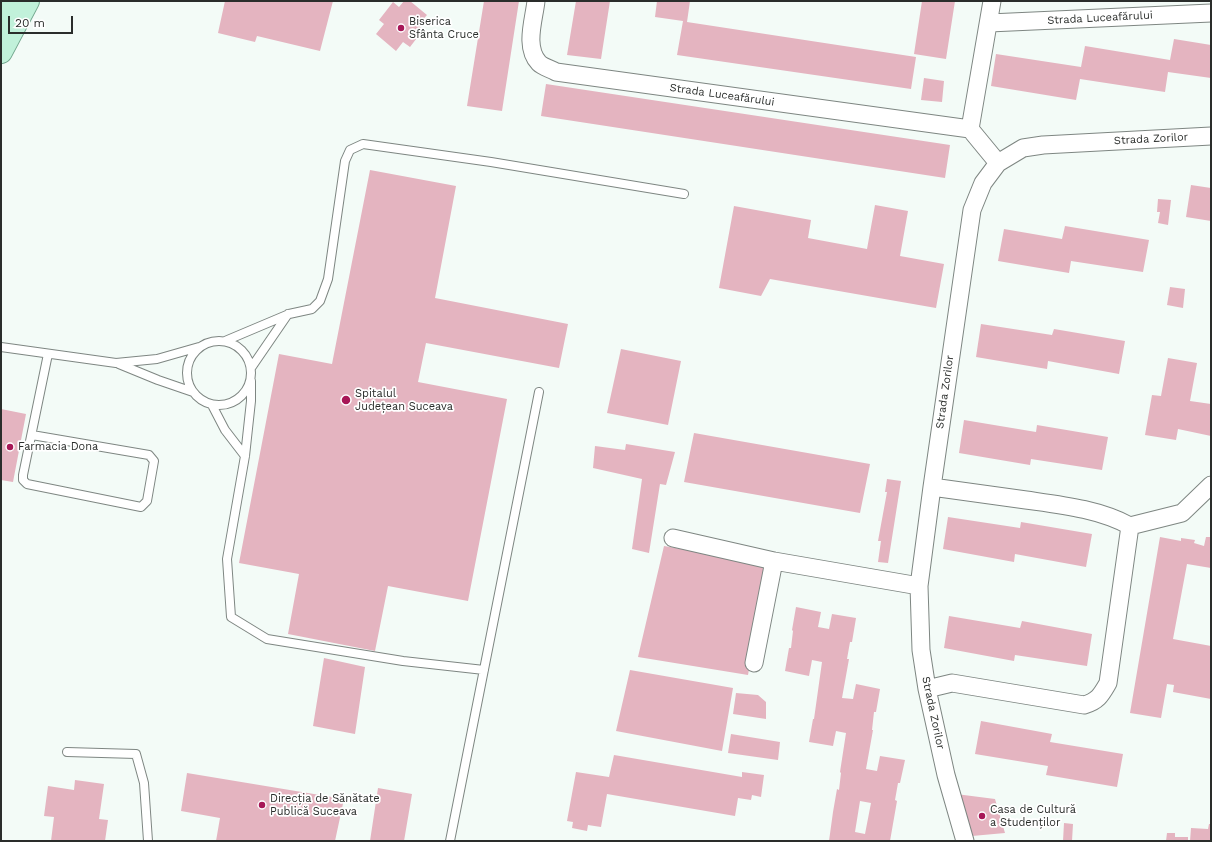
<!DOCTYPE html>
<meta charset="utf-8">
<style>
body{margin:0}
#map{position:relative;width:1212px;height:842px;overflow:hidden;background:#f3fbf7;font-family:"Work Sans",sans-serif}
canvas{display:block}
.frame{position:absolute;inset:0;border:2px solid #2a2d2b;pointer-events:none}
.scale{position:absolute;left:8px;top:16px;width:65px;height:18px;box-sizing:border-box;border:2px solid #2a2d2b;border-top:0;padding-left:5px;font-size:12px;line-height:14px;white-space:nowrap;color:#2a2d2b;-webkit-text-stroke:3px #fff;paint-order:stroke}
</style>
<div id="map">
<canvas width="1212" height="842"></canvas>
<div class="frame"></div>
<div class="scale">20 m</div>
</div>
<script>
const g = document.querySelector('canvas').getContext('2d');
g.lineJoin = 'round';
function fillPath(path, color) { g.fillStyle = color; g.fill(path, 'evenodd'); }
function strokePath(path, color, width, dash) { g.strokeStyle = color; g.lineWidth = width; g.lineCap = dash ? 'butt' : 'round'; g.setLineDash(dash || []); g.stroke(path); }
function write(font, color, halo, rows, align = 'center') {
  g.font = font + ' "Work Sans",sans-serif'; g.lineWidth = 3.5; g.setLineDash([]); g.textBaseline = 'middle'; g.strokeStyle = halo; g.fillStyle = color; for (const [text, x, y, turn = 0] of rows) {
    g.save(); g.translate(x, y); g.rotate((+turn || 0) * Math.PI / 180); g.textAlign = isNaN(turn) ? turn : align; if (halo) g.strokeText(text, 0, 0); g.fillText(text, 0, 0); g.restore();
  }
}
const building = new Path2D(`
 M225,1h108l-13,50 -63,-15 -2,6 -37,-9z
 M404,1h6l17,14 -9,10 5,5 -13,17 -7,-5 -7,9 -20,-17 8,-10 -5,-4 14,-18 6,5z
 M484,1h35l-17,110 -35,-5z
 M576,1h34l-9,58 -34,-4z
 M657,1h33l-3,21 229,35 -5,32 -234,-34 6,-34 -28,-4z
 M922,1h33l-9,58 -32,-5z
 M1174,39l37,6v33l-43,-6 -3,20 -85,-13 -4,21 -85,-14 5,-32 85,13 4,-21 85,14z
 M924,78l20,3 -2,21 -21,-2z
 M546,84l404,61 -5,33 -404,-62z
 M370,170l86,16 -21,112 133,26 -9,44 -133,-25 -8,39 89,17 -39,202 -80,-15 -13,65 -87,-17 11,-60 -60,-11 40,-209 53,10z
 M1191,185l20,3v33l-25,-4z
 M1158,199l13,1 -3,25 -10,-2 2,-11h-3z
 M875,205l33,6 -8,45 44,8 -8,44 -166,-29 -9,17 -42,-8 15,-82 77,14 -3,18 59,11z
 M1065,226l84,14 -6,32 -72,-11 -2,12 -71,-12 6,-32 58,10z
 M1170,287l15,2 -2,19 -16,-3z
 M981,324l71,11 2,-6 71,12 -6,33 -71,-13 -1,8 -71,-12z
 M621,349l60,12 -13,64 -61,-12z
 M1168,358l29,5 -7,38 21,3v32l-33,-7 -2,11 -31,-5 7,-40 9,1z
 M1,409l25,5 -13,68 -12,-2z
 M964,420l72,12 1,-7 71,12 -6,33 -71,-11 -1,6 -71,-12z
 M694,433l176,31 -10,49 -176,-31z
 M626,444l49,8 -9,33 -6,-1 -11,69 -17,-4 10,-70 -49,-11 2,-22 30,4z
 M887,479l14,2 -13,82 -10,-1 3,-21h-3l9,-49h-2z
 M948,517l72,11 1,-6 71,12 -6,33 -71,-13 -1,8 -71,-13z
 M1160,537l21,4v-3l14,2 -1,3 10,3 2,-9h5v31l-24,-4 -14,75 38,7v53l-38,-7 1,-7 -7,-1 -6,34 -31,-5z
 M664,546l104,18 -20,111 -110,-18z
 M796,607l25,5 -3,15 11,2 3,-15 24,4 -4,24h-2l-3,17h2l-7,39 11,1 3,-15 24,5 -4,23h-2l-2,18h1l-7,39 11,2 3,-15 25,4 -5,23h-2l-3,17 2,1 -7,40h-61l4,-29 4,-23 2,1 2,-17 -1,-1 6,-39 -10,-2 -3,15 -24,-4 4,-23h1l8,-57 -10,-2 -3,16 -24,-5 4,-23h2l2,-17 -1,-1zM860,801l11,2 -6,31 -10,-2z
 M949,616l71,12 2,-7 70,13 -5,32 -72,-11 -1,6 -70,-13z
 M324,658l41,9 -10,67 -42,-8z
 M630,670l103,18 -11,63 -106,-20z
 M736,693l22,2 8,7v17l-33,-5z
 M981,721l71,13 -2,8 73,12 -6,33 -71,-12 2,-9 -73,-12z
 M731,734l49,8 -2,18 -50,-7z
 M614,755l128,22v-5l22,3 -3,22 -9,-2 -1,5 -13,-2 -3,18 -128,-22 -6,33 -13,-2 -1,6 -15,-3 1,-6 -6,-1 9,-49 33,5z
 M187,773l157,26 -9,42h-83l-8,-1v1h-28l4,-23 -39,-7z
 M75,780l29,4 -5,35 9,1 -3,21h-54l3,-24 -10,-1 4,-30 26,4z
 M378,788l34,6 -8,47h-34z
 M956,794l39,5 10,34 -33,3z
 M1064,823l9,1 -1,17h-9z
 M1209,824h2v17h-21l1,-13 17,1z
 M1167,833h8v4h13v4h-22z`);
const service = new Path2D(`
 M187 373a32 32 0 1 1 64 0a32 32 0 1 1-64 0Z
 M225,341l64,-27 23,-5 8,-8 8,-22 17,-118 5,-11 13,-6 128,18 193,32
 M1,347l115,16 41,-4 42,-12
 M119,364l39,16 35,12
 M251,368l37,-54
 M251,381v20l-6,55 -18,103 4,58 36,22 136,22 81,9
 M212,405l13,25 20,26
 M32,435l117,20 5,6 -7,40 -6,6 -114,-23 -4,-4v-5l25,-121
 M67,752l69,2 8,29 4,58
 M450,841l89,-449`);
const minor = new Path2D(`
 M536,1c-2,19 -12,46 3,62 4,4 12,6 17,9l414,57 28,34
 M989,23l222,-10
 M970,129l22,-128
 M932,487c31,4 63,9 94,13 35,5 73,9 104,26l52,-13 29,-28
 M673,538l101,23 145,25
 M754,663l20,-102
 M927,689l25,-6 132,22c14,-4 17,-10 24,-22l22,-157
 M965,841l-19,-66 -19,-86 -6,-39 -2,-64 13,-99 40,-277 11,-27 15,-20 25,-15 20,-3 168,-9`);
const primary = new Path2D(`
 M1,23l5,-22
 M1,52l27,-51`);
const markers = [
 [401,28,4,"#a71757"],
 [346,400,5,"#a71757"],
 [10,447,4,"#a71757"],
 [262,805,4,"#a71757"],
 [982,816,4,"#a71757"]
];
const streetNames = [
 ["Strada Luceafărului",1100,18,-3],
 ["Strada Luceafărului",722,95,8],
 ["Strada Zorilor",1151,139,-3],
 ["Strada Zorilor",945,392,-82],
 ["Strada Zorilor",933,713,78]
];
const poiNames = [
 ["Biserica",409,22],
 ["Sfânta Cruce",409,35],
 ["Spitalul",355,394],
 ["Județean Suceava",355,407],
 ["Farmacia Dona",18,447],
 ["Direcția de Sănătate",270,799],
 ["Publică Suceava",270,812],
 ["Casa de Cultură",990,810],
 ["a Studenților",990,823]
];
fillPath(building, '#e4b4c0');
strokePath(service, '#7e8682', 10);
strokePath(minor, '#7e8682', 19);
strokePath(primary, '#71a68d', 24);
strokePath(service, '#fff', 8);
strokePath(minor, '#fff', 17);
strokePath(primary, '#c1f1da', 22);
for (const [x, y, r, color] of markers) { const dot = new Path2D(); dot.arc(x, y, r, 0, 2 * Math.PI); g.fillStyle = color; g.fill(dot); strokePath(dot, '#fff', 1.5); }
write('11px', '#2a2d2b', '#fff', streetNames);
write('11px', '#2a2d2b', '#fff', poiNames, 'left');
</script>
